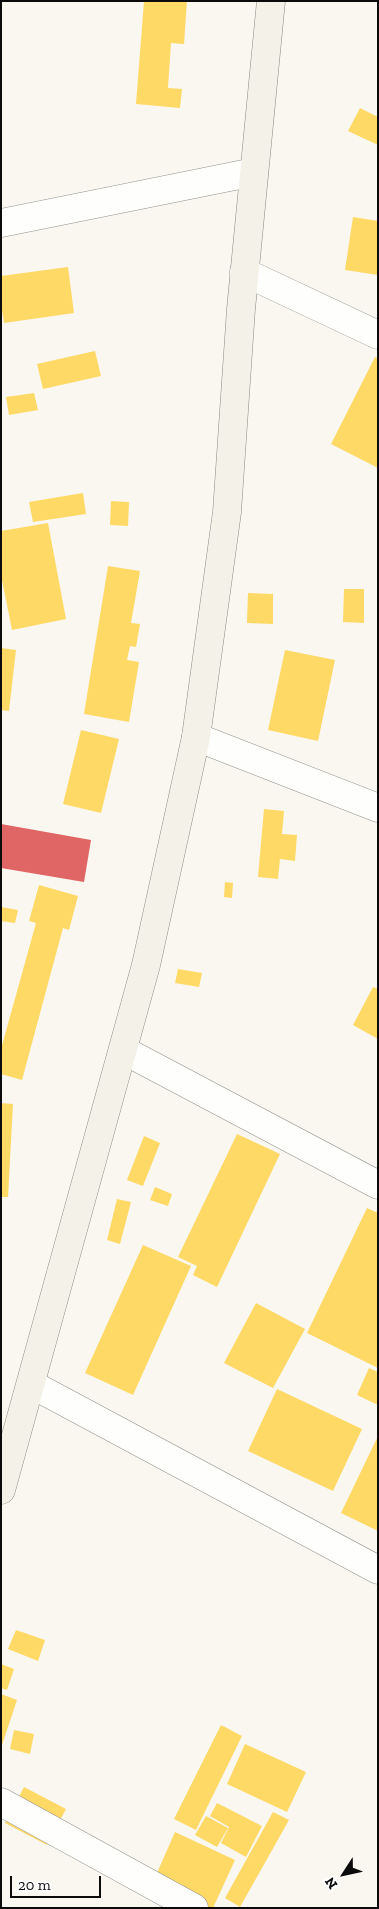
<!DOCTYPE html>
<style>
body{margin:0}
#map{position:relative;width:379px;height:1909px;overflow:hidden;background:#f9f7ef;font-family:"Zilla Slab",serif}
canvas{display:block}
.frame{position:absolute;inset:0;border:2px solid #0b0b0b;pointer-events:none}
.north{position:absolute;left:319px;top:1849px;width:50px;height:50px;-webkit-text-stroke:4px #fff;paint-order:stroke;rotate:235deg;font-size:14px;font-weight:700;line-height:20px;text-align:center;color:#0b0b0b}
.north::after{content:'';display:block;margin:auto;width:18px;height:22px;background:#0b0b0b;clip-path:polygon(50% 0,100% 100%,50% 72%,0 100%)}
.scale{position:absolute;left:10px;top:1876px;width:91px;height:22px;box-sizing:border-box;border:2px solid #0b0b0b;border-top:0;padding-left:6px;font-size:15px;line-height:18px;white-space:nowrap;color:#0b0b0b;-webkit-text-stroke:4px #fff;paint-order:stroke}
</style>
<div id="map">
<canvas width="379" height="1909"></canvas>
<div class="frame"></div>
<div class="north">N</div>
<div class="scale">20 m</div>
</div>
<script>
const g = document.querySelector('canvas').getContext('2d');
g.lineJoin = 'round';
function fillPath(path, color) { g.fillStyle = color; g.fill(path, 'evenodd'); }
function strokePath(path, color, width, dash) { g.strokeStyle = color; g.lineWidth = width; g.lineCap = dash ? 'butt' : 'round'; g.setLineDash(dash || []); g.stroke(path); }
const homes = new Path2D(`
 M144,1h43l-3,43 -13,-1 -3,45 14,1 -2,19 -44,-4z
 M360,108l18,9v28l-30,-14z
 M353,217l25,4v54l-33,-5z
 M68,267l6,46 -70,10 -3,-19v-28z
 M95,351l6,25 -58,13 -6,-25z
 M375,357l3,1v110l-47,-24z
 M34,393l4,17 -29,5 -3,-18z
 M83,493l3,21 -53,8 -4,-20z
 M111,501l18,1 -1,24 -18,-1z
 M48,523l18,96 -54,11 -11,-55v-44z
 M108,566l32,5 -9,52 9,1 -4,23 -6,-1 -3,14 12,2 -10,60 -45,-8z
 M344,589h20v34l-21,-1z
 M248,593l25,1v30l-26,-1z
 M1,648l15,2 -7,61 -8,-1z
 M285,650l50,10 -17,81 -50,-11z
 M81,730l38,9 -18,74 -38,-9z
 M264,809l20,2 -2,23 15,1 -2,26 -15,-2 -2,20 -20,-2z
 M225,882l8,1 -1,15 -8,-1z
 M39,885l39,11 -9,34 -6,-2 -41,152 -21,-6v-25l35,-126 -7,-2z
 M1,907l17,3 -3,13 -14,-2z
 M178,969l24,4 -3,14 -24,-4z
 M373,987l5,2v50l-25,-14z
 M1,1103l12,1 -5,93h-7z
 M237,1134l43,20 -63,133 -24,-12 4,-9 -19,-9z
 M144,1136l16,7 -17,43 -16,-6z
 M155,1187l17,7 -4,12 -18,-6z
 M117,1199l14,3 -11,42 -13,-4z
 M367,1208l11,5v155l-71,-35z
 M143,1245l48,21 -58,129 -48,-22z
 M256,1303l49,26 -32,59 -49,-25z
 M369,1368l9,4v33l-21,-10z
 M277,1389l85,40 -29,62 -85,-40z
 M378,1436v95l-37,-18z
 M16,1630l29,10 -7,21 -30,-12z
 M1,1664l13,5 -7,21 -6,-2z
 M1,1694l16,6 -15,45h-1z
 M221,1725l21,11 -46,94 -22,-11z
 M14,1730l20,4 -4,20 -20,-5z
 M245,1744l61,28 -19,40 -60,-28z
 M24,1787l42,22 -19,36 -42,-22z
 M217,1803l45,23 -16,31 -25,-14 8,-16 -19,-11z
 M273,1812l16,8 -49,87 -15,-9z
 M206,1816l22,12 -11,19 -22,-12z
 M175,1832l60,28 -22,48h-12l-22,-11 5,-11 -27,-13z`);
const shops = new Path2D(`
 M1,824l90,16 -7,42 -83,-14z`);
const minor = new Path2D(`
 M1,223l253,-51
 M244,272l134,63
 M196,737l182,71
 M123,1050l255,135
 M31,1384l347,186
 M1,1802l193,106`);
const secondary = new Path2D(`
 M1,1490l145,-525 50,-228 31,-225 14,-203 30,-308`);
fillPath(homes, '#ffd966');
fillPath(shops, '#e06666');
strokePath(minor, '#92918e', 29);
strokePath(secondary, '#898884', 29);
strokePath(minor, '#fefefd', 28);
strokePath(secondary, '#f4f2e8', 28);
</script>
